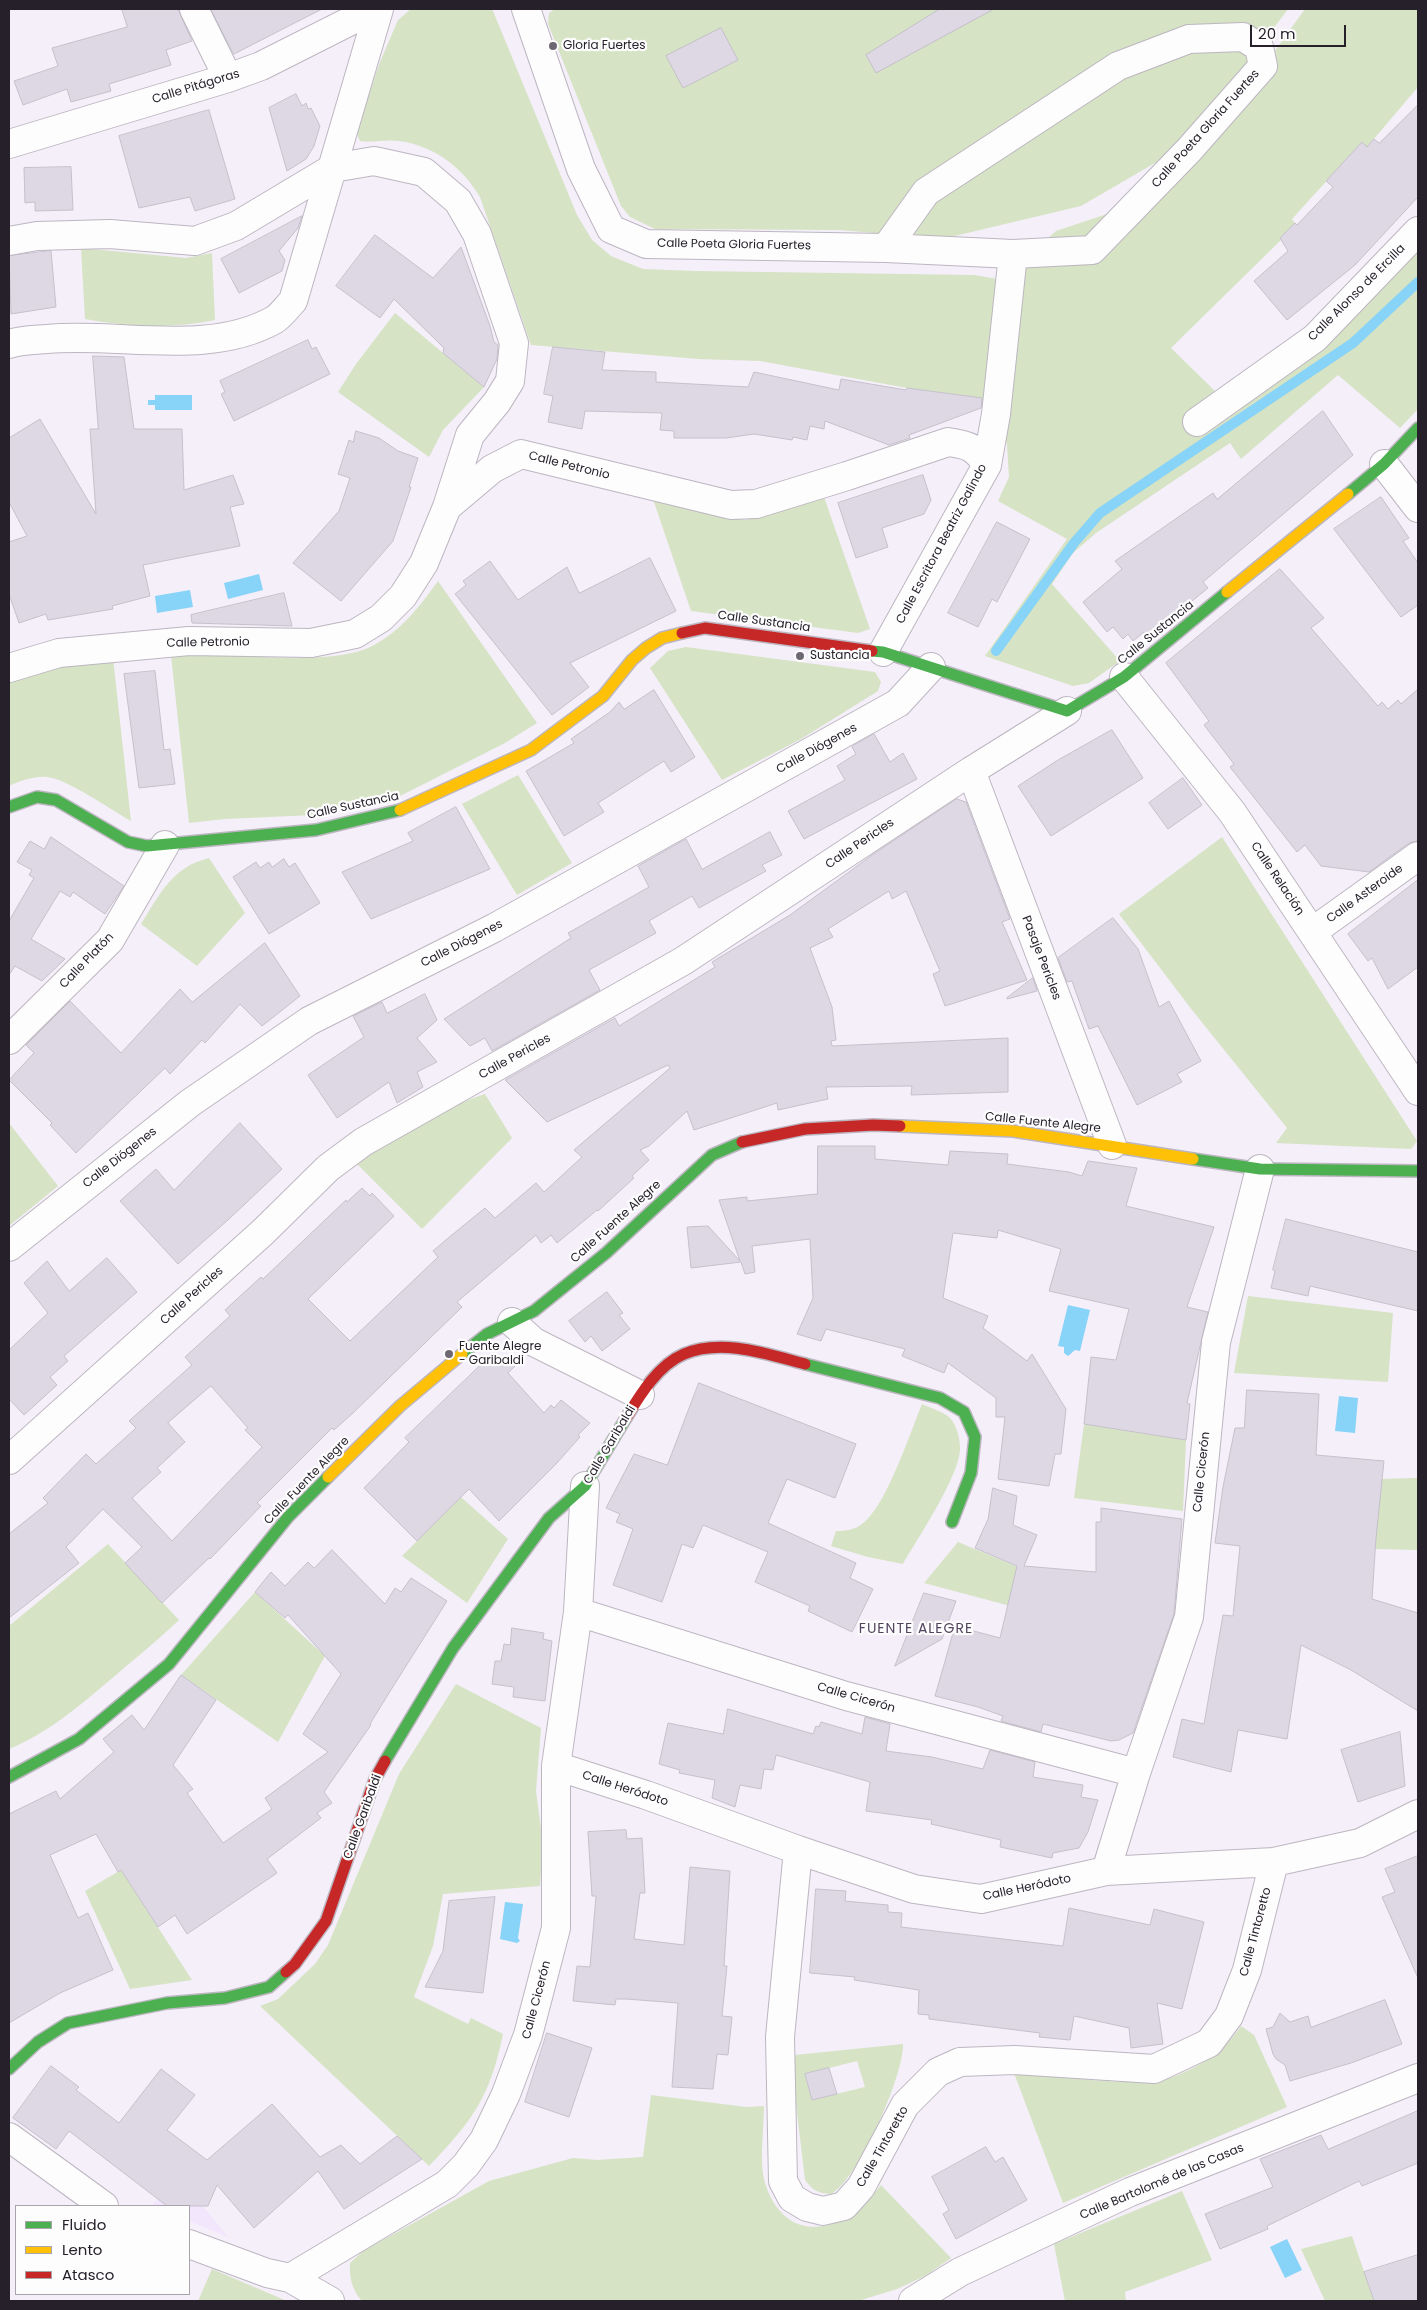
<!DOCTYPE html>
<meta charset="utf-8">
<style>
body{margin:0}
#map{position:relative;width:1427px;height:2310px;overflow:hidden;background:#f5effa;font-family:Poppins,sans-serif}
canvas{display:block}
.frame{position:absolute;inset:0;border:10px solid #26202b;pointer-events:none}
.legend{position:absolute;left:15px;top:2205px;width:175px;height:90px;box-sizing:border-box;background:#fdfdfd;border:1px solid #a7a5a9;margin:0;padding:6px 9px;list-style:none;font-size:15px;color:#26202b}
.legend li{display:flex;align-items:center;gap:10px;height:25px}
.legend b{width:25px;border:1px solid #a7a5a9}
.scale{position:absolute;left:1250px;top:25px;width:96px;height:22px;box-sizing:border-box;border:2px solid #26202b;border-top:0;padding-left:6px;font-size:15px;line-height:18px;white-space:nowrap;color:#26202b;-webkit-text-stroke:4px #fdfdfd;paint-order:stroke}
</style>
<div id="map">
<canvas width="1427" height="2310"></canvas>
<div class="frame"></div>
<ul class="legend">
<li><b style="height:6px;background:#4caf50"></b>Fluido</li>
<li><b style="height:6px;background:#ffc107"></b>Lento</li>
<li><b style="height:6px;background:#c62828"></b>Atasco</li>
</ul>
<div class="scale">20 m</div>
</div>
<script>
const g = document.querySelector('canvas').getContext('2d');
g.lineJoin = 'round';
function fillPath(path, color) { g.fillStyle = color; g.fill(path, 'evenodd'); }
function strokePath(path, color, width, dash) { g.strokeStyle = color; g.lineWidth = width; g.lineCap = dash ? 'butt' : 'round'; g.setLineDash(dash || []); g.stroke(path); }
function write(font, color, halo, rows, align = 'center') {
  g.font = font + ' Poppins,sans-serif'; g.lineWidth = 4.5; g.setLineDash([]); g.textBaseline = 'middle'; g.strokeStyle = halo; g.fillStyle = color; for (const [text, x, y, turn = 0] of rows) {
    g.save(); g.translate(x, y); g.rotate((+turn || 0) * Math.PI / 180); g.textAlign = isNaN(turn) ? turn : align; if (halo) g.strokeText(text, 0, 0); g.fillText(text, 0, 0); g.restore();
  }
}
const built = new Path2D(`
 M181,2181l25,29 22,27 -39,-16v-15h-39z`);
const green = new Path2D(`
 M411,9h79l3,2 84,204 15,25 19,16 32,13 52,2 280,4 27,5 54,-49 54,-18 110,-86 85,-118h113v78l-51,60 -5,-5 -70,77 3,4 -14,17 -110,108 46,45 201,-145v161l-18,19 -62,-53 -97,84 -11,-16 -134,90 -23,20 -21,31 68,77 -31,22 -16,3 -88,-30 82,-117 -69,-38 11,-24 -2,-33 -12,-27 -21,-20 -67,-9 -147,-27 -62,-2 -167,-14 -51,-148c-18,-30 -45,-51 -81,-56 -13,-2 -26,2 -39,0l-4,-9 24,-70 18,-42z
 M555,9h733l-102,136 -105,61 -139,33 -102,-9 -185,-1 -25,-12 -9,-11 -73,-182 1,-11z
 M81,248l105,10 26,-5 3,67c-44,9 -86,7 -130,-1z
 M395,313l89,74 -41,43 -14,27 -91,-65 18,-28z
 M824,497l46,132 -12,4 -167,-22 -38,-112 92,21z
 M438,581l99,142 -32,20 -107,54 -84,18 -89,4 -36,4 -18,-168c17,0 35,0 53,0 38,2 118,9 150,-10 28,-15 46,-39 64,-64z
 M686,647l189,25 6,10 -3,9 -77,48 -79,41 -72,-112 18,-17z
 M113,658l18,163c-20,-11 -63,-42 -84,-44 -13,-1 -27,4 -38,9v-106l50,-14z
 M518,775l54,88 -55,32 -55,-91z
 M1222,837l195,304 -6,8 -135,-6 11,-15 -95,-118 -73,-96z
 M209,858l36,55 -48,53 -56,-42c19,-30 31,-57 68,-66z
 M485,1094l27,44 -90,91 -66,-66c39,-25 85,-55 129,-69z
 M9,1123l49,63 -49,40z
 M1248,1296l145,17 -5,69 -154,-9z
 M922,1404c8,4 22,8 28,14 6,7 10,19 10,29 2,25 -43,93 -57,117l-35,-7 -37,-11 5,-15c10,0 18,-1 26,-7 24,-17 48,-91 60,-120z
 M1084,1424l102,16 -3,71 -109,-13z
 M1418,1478v72l-43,-1 2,-70z
 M461,1497l47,42 -41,64 -65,-47z
 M958,1542l65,27 25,47 -124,-33z
 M108,1544l71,76c-22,21 -46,40 -69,60 -32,27 -62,53 -101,69v-123z
 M255,1592l70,64 -47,86 -97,-67z
 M456,1684l85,44 -5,63 7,52 -3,43 -97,8 -10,52 -19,51 54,27 3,-6 32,16c-13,63 -30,86 -74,132l-169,-160 18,-7 37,-35 13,-19 71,-171z
 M121,1870l71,110 -62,9 -45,-98z
 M1241,2026l13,9 33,72 -224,96 -49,-130c36,3 71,7 107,9 12,0 27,2 39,-1 32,-9 62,-27 81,-55z
 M903,2044c1,31 -45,136 -72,150 -13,-1 -18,-3 -26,-14l-10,-84v-41zM857,2061l8,26 -53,13 -7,-26z
 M651,2095l95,12 18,-1c0,20 -5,59 1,77 15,48 54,56 93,27 9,-6 16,-17 23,-25l70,73 -26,18 -28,13 -39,12h-496c-10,-11 -13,-24 -12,-38l13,-12 126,-70 84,-23 24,2 46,-3z
 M1182,2191l30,69 -87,32 1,9h-61l-11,-57z
 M1352,2236l22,65h-49l-24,-52z
 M212,2269l75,32h-89z`);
const water = new Path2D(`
 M155,395h37v15h-37v-5h-7v-5h7z
 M259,574l4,16 -35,9 -4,-16z
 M190,590l3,17 -36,6 -2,-17z
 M1068,1305l22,5 -10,41 -5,-1 -7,6 -4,-3v-6l-6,-1z
 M1339,1396l19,2 -3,35 -20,-2z
 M505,1902l18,2 -5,34 2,3 -3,2 -17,-4z
 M1287,2239l15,31 -17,8 -15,-31z`);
const stream = new Path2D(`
 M996,651l78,-108 26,-30 253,-170 65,-61`);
const building = new Path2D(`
 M122,9h56l14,32 -26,9 5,15 -62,19 2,7 -40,11 -4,-13 -44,16 -9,-24 44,-15 -6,-18 75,-21z
 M211,9h111l-88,45z
 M940,9h54l-118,64 -10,-18z
 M721,28l17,32 -55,28 -17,-32z
 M296,94l6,12 4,-3 2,6 3,-1 9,18 -6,20 -8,13 -19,12 -18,-63z
 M1418,105v92l-63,68 -68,55 -33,-39 34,-30 -8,-13 15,-15 2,2 36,-38 -7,-6 36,-39 5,5 7,-8 5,4z
 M209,110l26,89 -40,12 -5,-14 -51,11 -20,-72z
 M71,167l2,43 -38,1v-9l-10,1 -1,-35z
 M302,216l-4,12 -19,23 6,9 -3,11 -43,22 -18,-34z
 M375,235l58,43 28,-31 29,79 4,16 4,3 -1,14 -13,28 -41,-34 1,-5 -50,-49 -14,19 -44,-32z
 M51,251l5,56 -45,7 -2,-58z
 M308,340l4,9 4,-2 14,27 -96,47 -13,-27 4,-2 -5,-11z
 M553,347l52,5 -3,18 54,2v10l92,5 6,-15 85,18 2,-11 65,11 1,-2 75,10 -1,10 -72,27 1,3 -21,7 -64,-24 -1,8 -14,-3 -3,14 -14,-3 -1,3 -38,-6 -28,4h-52v-7l-14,-1 2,-17 -77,-2 -3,18 -34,-7 5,-26 -9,-2z
 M93,356l31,1 10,72h48l2,61 49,-15 11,29 -14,3 10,39 -97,19 7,31 -38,10 1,3 -65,11 -2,-6 -27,9 -10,-29v-52l18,-6 -18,-34v-64l31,-19 56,95 -6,-85h8z
 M1323,411l30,44 -150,127 5,6 -60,49 -4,-5 -11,9 -5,-7 -5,5 -10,-12 -6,5 -24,-30 39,-33 -7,-8 98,-68 4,6z
 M356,431l23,7 19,13 20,7 -9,29h2l-18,54 -52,60 -48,-38 46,-52 11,-33 -12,-4 11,-34 4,2z
 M923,475l8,25 -7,14 -42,14 6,19 -32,11 -18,-55z
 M1381,497l28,41 -6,3 15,22v42l-17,12 -67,-88z
 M997,522l33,17 -33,63 -5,-3 -14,28 -30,-14z
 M650,558l26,53 -106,52 19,24 -37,28 -97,-121 11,-9 -3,-4 27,-20 28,39 49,-33 12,26z
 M1280,569l44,49 -13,10 67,78 4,-4 6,7 10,-9 3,4 17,-15v152l-9,2 -40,29 -48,-6 -16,-21 -8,7 -67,-85 4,-3 -30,-39 5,-4 -43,-58z
 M284,593l8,33 -100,-3 -1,-8z
 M155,671l9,79 6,-1 5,35 -36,4 -15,-114z
 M654,690l41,67 -24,15 -7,-11 -66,42 6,9 -40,24 -38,-65 48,-28 -3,-4 39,-27 9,-10 5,7z
 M1112,730l31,48 -92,58 -33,-50 40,-26z
 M874,734l16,28 13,-9 14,26 -113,60 -16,-28 57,-31 -8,-14 19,-12 -4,-7z
 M1183,778l19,27 -34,24 -19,-26z
 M957,799l9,3 44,117 -8,3 25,58 -82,26 -12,-32 7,-3 -34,-80 -14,8 -3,-8 -61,38 5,8 -23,11 22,59 4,33 -5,1 1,5 176,-8v54l-97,3 1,-9 -86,1 2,12 -50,11 -1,-7 -83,27 -7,-19 -38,35 -9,4 9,10 -17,16 2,2 -36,33 -1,-1 -40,33 -6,-8 -10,8 -5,-8 -79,67 5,5 -109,106 -19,17 -2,-2 -75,75 4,3 -51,53 -1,-1 -47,45 -37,-40 17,-16 -39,-38 -37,38 13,16 -70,55v-84l39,-31 -5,-5 43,-44 10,10 40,-36 -7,-7 63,-56 -7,-8 45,-41 -5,-6 36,-33 2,2 83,-79 1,2 15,-14 8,8 2,-3 22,23 -86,83 42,42 88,-84 -5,-6 14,-12 38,-31 10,10 41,-35 8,9 38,-35 -8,-7 96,-82 -2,-3 -121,57 -42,-42 110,-62 4,8 96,-59 -3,-5 78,-47 85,-62zM211,1386l37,42 -3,2 17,17 -90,94 -40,-43 29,-26 -4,-4 28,-26 -17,-19z
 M456,807l34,62 -119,50 -29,-47 71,-31 -5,-8z
 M770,832l12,23 -20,10 4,6 -67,37 -7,-12 -43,25 7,12 -67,37 11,20 -108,61 -7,-13 -15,8 -26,-27 127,-81 -3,-5 81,-46 -11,-21 48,-27 16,30z
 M51,837l73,49 -19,28 -32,-22 -3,5 -10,-6 -29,48 34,20 -23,22 -27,-15 -6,9v-54l25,-43 -5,-3 3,-5 -15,-8 13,-21 14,8z
 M284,859l5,8 6,-4 25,40 -51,31 -36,-57 23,-15 4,6 9,-6 3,5z
 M1418,880v87l-30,22 -16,-31 -4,3 -20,-27z
 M1113,918l25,31 21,58 10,-6 32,60 -24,13 5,8 -45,23 -39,-79 -9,3 -17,-48 -5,1 -9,-24z
 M265,943l35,53 -38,30 -22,-22 -35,39 -3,-3 -32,34 -5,-6 -89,85 -26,-28 2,-2 -43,-43 25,-27 -8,-8 44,-44 51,52 59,-64 12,13z
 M1033,978l4,13 -30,8v-1z
 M425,994l12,26 -20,18 20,24 -20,10 6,15 -26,16 -8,-21 -52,36 -29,-43 56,-38 -11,-21 29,-14 5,11z
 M240,1123l42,46 -53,50 -51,45 -58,-63 36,-32 18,21z
 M818,1146h57v13l73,6 2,-14 58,3 -1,10 62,8 13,4 6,-15 49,7 -11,38 88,21 -27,80 21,5 -21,91 3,1 -4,36 -102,-16 7,-67 25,3 13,-51 -80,-18 12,-42 -63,-19 -1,8 -44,-5 -10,65 45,18 -5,12 44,33 5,-7 34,55 -5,45h-6l-6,32 -51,-7 7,-62h-9v-19l-48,-35 -4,10 -42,-17 3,-7 -79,-20 -5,12 -24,-7 16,-36 -3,-59 -58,7 3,26 -10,2 -4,-12 -50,6 -4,-41 21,-1 32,35 -21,-61 28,-3v4l70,-7z
 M1286,1219l132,33v59l-108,-25 -2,10 -37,-8 4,-17 -2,-1z
 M107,1258l30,34 -73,64 4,5 -18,16 7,8 -33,30 -15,-16v-49l39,-37 -24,-30 23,-22 22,30z
 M607,1292l16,21 -4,2 11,14 -28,22 -11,-15 -6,6 -16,-21z
 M488,1358l34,1 -14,14 36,40 7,-8 3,3 7,-8 29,23 -12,12 2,2 -24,27 -57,57 -30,-32 -52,52 -53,-53 45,-46 -4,-4z
 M699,1383l157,61 -21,54 -48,-19 -19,44 88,40 -6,15 23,11 -21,43 -44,-21 2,-5 -55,-24 13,-30 -65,-27 -10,23 -11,-4 -20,58 -49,-17 20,-56 -17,-7 4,-8 -14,-6 28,-54 33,11z
 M1247,1390l72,4 -3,61 68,6 -8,77 -4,61 46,14v98l-67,-41 -50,-25 -14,94 -49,-9 -7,42 -58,-15 9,-38 22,5 19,-109 10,1 7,-70 -25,-3 8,-56 12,-59h9z
 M993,1488l24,8 -4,29 24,10 -13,31 72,6v-50h5v-14l81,11 -8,95 -41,119 -14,7 -8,1 -68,-17 -2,8 -40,-11 2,-5 -25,-9 -43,-11 20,-70 45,12 17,-72 -42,-18 13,-29z
 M332,1550l53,54 10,-16 6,4 10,-14 36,23 -58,92 -19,31 1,1 -47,67 8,11 -15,10 4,5 -54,41 10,14 -90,61 -12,-19 -17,12 -37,-57 -3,2 -22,-38 -46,21 28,63 10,-5 25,57 -53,23 -51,30v-209l47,-23 4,8 54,-47 -11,-13 29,-24 12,15 37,-55 35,25 -43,65 20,24 -6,4 36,50 49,-34 -7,-11 63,-46 -25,-18 38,-60 -53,-59 -3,3 -30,-26 16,-20 14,14 23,-24 6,6z
 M924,1593l32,8 -14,38 -47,27z
 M512,1628l32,5 -1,6 9,2 -7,60 -32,-4 1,-10 -22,-3 3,-23h6l3,-17 6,1z
 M728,1709l85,25 3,-8 3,1 2,-5 41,12 3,-17 25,7 -4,27 46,6 51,12 7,-19 45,12 -2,15 50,8 -2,12 17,3 -10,32 -9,16 -26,5 -1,5 -52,-11 1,-7 -70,-16 1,-4 -66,-9 4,-29 -94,-27 -3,15 -9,-1 -3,20 -21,-4 -5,22 -23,-9 3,-18 -36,-7 1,-3 -21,-6 9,-41 55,11z
 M1400,1732l5,54 -47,16 -17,-52z
 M626,1830l1,9 15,-1 3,55h-5l-6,46 50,6 6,-78 40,4 -6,95h3l-5,50 10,1 -4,38 -11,-1 -4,35 -41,-2 6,-84 -52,-4h-10l-1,6 -42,-4 4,-35 13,1 6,-71h-4l-4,-64z
 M1418,1856v122l-36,-81 13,-5 -10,-23z
 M816,1889l30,2 -1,10 43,4v7l14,1 -1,14 162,19 6,-38 81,17 4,-16 50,13 -22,87 -25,-6 6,41 -32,4 -2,-20 -55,-12 -4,24 -31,-3 1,-4 -111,-14v-4l-11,-1 1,-24 -65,-10 1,-3 -45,-4z
 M495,1897l-12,96 -58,-6 18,-36 6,-50z
 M1385,2000l17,44 -51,19 -61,18 -5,-16 -9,-6 -3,-5 -7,-25 7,-2 7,-14 10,9 18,-6 3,11z
 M547,2033l45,15 -23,69 -44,-15z
 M51,2066l28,21 -3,3 43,33 42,-54 34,26 -28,35 40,30 65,-56 48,53 21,-12 19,19 37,-28 25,23 -78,50 -26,-38 -64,57 -37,-43 -9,21h-41l-98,-75 -13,18 -43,-31z
 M829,2068l8,26 -25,6 -7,-26z
 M1418,2111v52l-56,23 -3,-5 -92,45 1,3 -48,20 -15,-35 68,-27 -13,-28 61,-24 7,14z
 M986,2147l9,15 8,-5 24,43 -71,39 -13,-25 6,-4 -17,-33z
 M1418,2255v46h-44l-10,-29z`);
const street = new Path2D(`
 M194,9l34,69
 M526,9l55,160 30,60 35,15 240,4 127,6 79,-4 97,-100 74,-84 -4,-19 -16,-10 -54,2 -71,27 -192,126 -40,56
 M9,144l219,-66 33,-12 113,-57
 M9,241l28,-5 73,-2 85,7 41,-15 97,-58 41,-7 50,11 34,29 19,33 37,109 -4,38 -13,21 -27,33 -23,72
 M9,344c12,-4 25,-4 38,-5 72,-7 161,18 227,-19 7,-4 13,-13 19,-19l86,-292
 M1197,422l118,-84 103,-107
 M1384,464l34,44
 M883,652l104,-187 9,-51 17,-160
 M9,668l50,-15 130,-12 122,2 44,-9 26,-16 22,-22 21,-33 23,-56 45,-38 29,-15 210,51 25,-1 91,-28 101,-34c21,3 27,5 39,23
 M1124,677l108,135 186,279
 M971,771l141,374
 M1312,932l106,-76
 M9,1040l101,-100 55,-95
 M9,1247l181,-144 119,-82 185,-93 404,-225 33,-36
 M512,1322l22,20 106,53
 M9,1460l254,-228 65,-64 35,-26 320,-181 288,-190 96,-60
 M578,1612l268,84 290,77
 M556,1766l90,29 152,55 116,39 67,10 125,-28 168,-9 86,-19 58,-29
 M798,1850l-18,187 3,144 9,17 15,9 16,4 21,-5 17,-19 44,-82 33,-33 22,-10 55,-2 139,9 55,-26 20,-27 18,-46 27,-108
 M1106,1871l30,-98 53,-156 27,-275 44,-173
 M9,2137l95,69
 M189,2244l78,29 23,5 40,23
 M290,2278l157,-94 19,-19 18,-25 22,-46 22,-59 28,-107v-162l22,-154 7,-126
 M913,2301l47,-29 170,-80 288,-114`);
const fast = new Path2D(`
 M1348,494l36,-30 34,-36
 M872,651l11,1 184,59 57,-34 103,-85
 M9,807l28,-10 19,3 72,42 19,4 169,-16 84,-20
 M1193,1159l67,10 158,2
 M462,1354l25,-20 47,-23 72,-58 106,-98 30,-13
 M805,1364l135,34 24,14 11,25 -4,36 -19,49
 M385,1761l68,-113 96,-130 36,-32 41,-68
 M9,1777l70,-38 90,-75 119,-147 40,-40
 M9,2069l29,-27 30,-19 99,-20 58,-5 44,-11 17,-15`);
const slow = new Path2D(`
 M1227,592l121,-98
 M400,810l131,-60 72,-54 29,-36 14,-12 16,-10 20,-5
 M900,1126l113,5 180,28
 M328,1477l72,-71 62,-52`);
const jam = new Path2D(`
 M682,633l23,-5 167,23
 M742,1142l63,-13 68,-4 27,1
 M626,1418c14,-23 32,-53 58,-64 38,-16 83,0 121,10
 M286,1972l9,-8 31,-43 49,-142 10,-18`);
const markers = [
 [553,46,5,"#6e6873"],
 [800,656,5,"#6e6873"],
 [449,1354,5,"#6e6873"]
];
const poiNames = [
 ["Gloria Fuertes",563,46],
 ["Sustancia",810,656],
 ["Fuente Alegre",459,1347],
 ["- Garibaldi",459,1361]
];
const streetNames = [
 ["Calle Pitágoras",196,87,-17],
 ["Calle Poeta Gloria Fuertes",1206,129,-48],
 ["Calle Poeta Gloria Fuertes",734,245,1],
 ["Calle Alonso de Ercilla",1357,293,-45],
 ["Calle Petronio",569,466,14],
 ["Calle Escritora Beatriz Galindo",942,544,-62],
 ["Calle Sustancia",764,622,8],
 ["Calle Sustancia",1156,633,-39],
 ["Calle Petronio",208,643,-1],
 ["Calle Diógenes",817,749,-29],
 ["Calle Sustancia",353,806,-12],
 ["Calle Pericles",860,844,-34],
 ["Calle Relación",1277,879,56],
 ["Calle Asteroide",1365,894,-36],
 ["Calle Diógenes",462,944,-27],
 ["Pasaje Pericles",1041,958,69],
 ["Calle Platón",87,961,-46],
 ["Calle Pericles",515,1057,-29],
 ["Calle Fuente Alegre",1043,1123,6],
 ["Calle Diógenes",120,1158,-38],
 ["Calle Fuente Alegre",616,1222,-42],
 ["Calle Pericles",192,1296,-42],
 ["Calle Garibaldi",610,1445,-59],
 ["Calle Cicerón",1202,1472,-84],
 ["Calle Fuente Alegre",307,1481,-46],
 ["Calle Cicerón",856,1698,16],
 ["Calle Heródoto",625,1789,18],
 ["Calle Garibaldi",363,1817,-70],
 ["Calle Heródoto",1027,1888,-12],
 ["Calle Tintoretto",1256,1932,-75],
 ["Calle Cicerón",537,2000,-75],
 ["Calle Tintoretto",883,2147,-60],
 ["Calle Bartolomé de las Casas",1162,2182,-23]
];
const neighbourhoodNames = [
 ["FUENTE ALEGRE",916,1629]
];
fillPath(built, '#f2e6fc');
fillPath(green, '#d6e3c4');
fillPath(water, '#88d3f8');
strokePath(stream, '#88d3f8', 10);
fillPath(building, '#ddd8e3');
strokePath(building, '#c5c0cb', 1);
strokePath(street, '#bcb6c0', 30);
strokePath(fast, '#bcb6c0', 14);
strokePath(slow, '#bcb6c0', 14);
strokePath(jam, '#bcb6c0', 14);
strokePath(street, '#fefdfe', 28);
strokePath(fast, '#4caf50', 11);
strokePath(slow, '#ffc107', 11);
strokePath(jam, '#c62828', 11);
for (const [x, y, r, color] of markers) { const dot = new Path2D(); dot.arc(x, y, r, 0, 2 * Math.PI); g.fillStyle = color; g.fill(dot); strokePath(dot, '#fdfdfd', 2); }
write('12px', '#26202b', '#fdfdfd', poiNames, 'left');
write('12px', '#26202b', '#fdfdfd', streetNames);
g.letterSpacing = '1px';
write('14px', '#53445e', '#fdfdfd', neighbourhoodNames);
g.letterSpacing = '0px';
</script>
